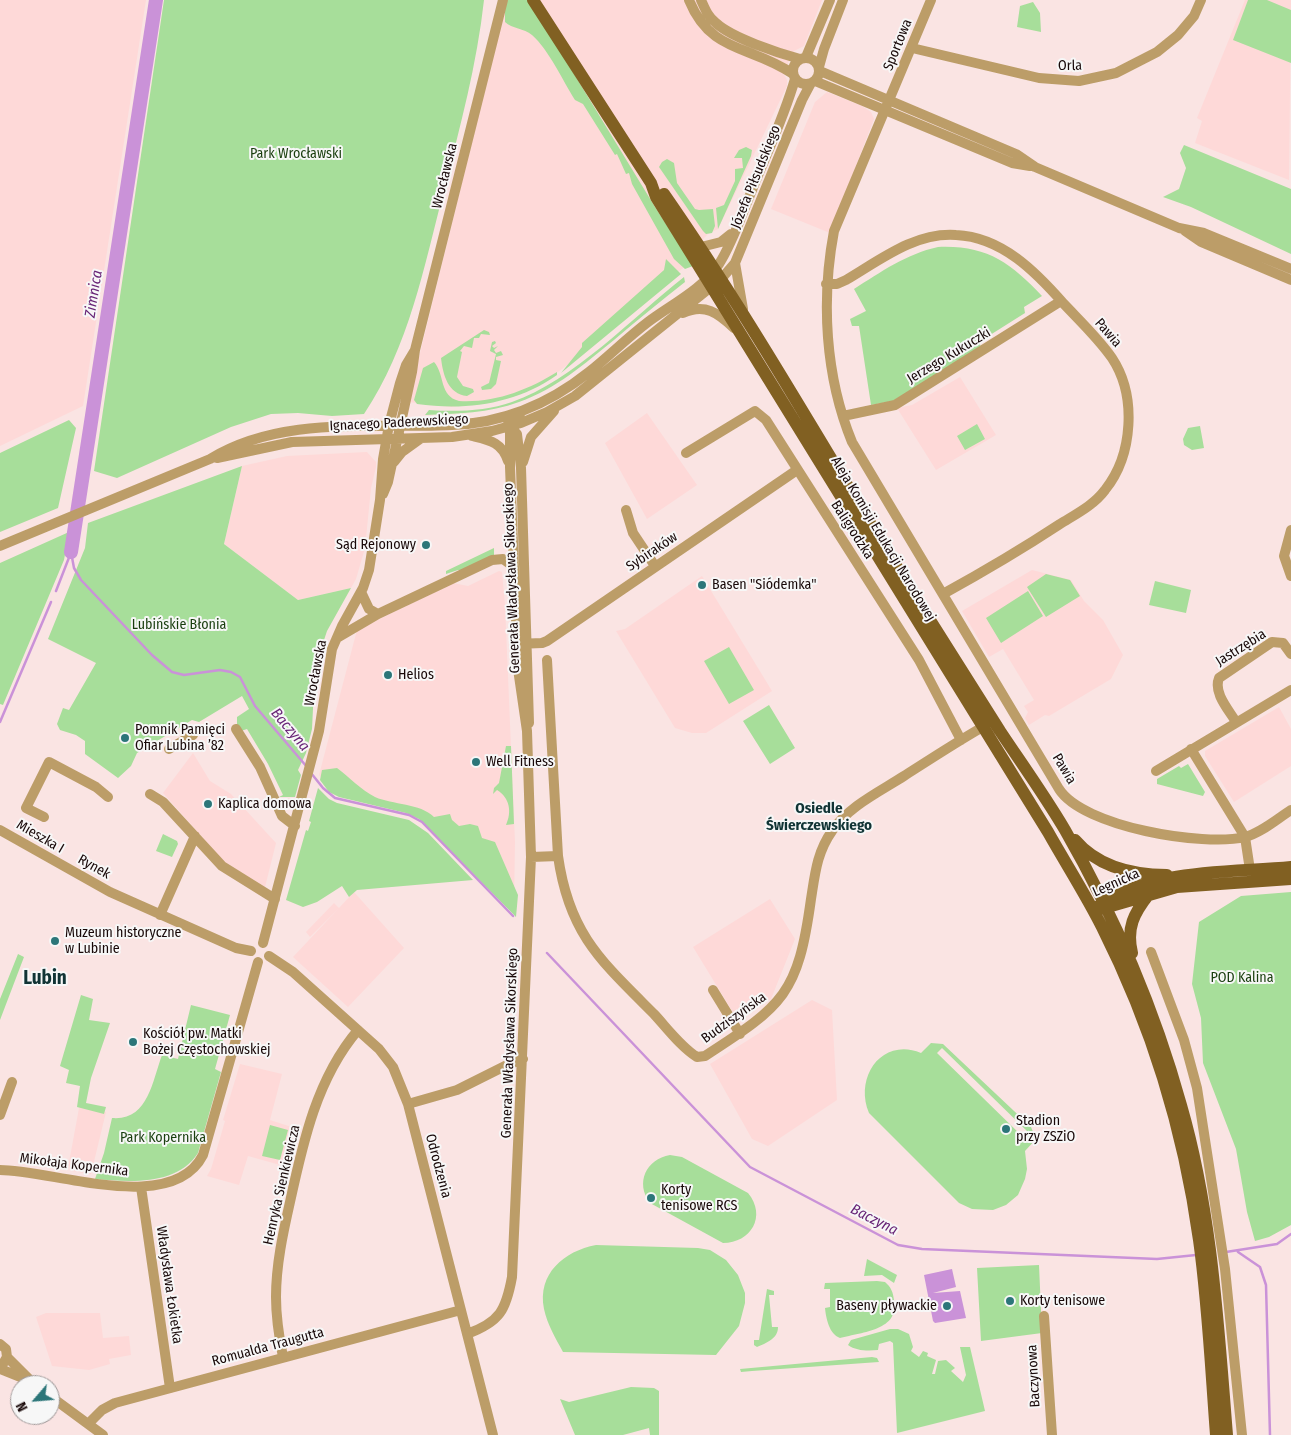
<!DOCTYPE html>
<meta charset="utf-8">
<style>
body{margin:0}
#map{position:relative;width:1291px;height:1435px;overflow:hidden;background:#fae4e3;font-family:"Fira Sans Condensed",sans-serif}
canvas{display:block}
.north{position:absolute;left:10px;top:1375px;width:50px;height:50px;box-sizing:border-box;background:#f7f7f7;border:1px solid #9e9797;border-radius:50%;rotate:243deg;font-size:14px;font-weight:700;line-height:20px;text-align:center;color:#180808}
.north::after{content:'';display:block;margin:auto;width:18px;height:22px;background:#2c7679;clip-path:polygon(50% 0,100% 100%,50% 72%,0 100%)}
</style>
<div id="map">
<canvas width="1291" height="1435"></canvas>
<div class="north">N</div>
</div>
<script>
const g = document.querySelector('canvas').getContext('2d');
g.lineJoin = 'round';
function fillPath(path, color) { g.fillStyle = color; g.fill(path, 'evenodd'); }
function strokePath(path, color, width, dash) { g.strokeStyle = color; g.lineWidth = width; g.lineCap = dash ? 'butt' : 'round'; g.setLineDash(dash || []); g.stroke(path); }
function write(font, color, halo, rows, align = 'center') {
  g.font = font + ' "Fira Sans Condensed",sans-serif'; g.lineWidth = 4; g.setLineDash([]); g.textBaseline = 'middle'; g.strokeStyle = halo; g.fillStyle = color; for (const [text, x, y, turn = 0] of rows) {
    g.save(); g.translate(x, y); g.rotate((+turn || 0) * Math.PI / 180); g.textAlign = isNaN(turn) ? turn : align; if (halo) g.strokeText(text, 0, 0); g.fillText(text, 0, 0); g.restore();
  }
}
const built = new Path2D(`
 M0,0h146l-63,406 -83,40z
 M507,0h315l-18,46 -10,5 -11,22 4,7v6l-69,143 -10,5 -22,23 3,6 -108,92 -38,28 -35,15 -57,9 -43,-5z
 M1245,0h46l-2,180 -94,-37 7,-22 -5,-3z
 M827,92l35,14 9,6 3,7 -44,114 -59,-24 44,-107z
 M960,377l36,58 -60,35 -39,-62 15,-3z
 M647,413l50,72 -50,34 -42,-76z
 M367,452l9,10v5l-5,21 -6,60 -9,31 -5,9 -53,12 -74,-56 18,-78 45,-10z
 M1032,570l39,10 13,21 19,19 20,35 -12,24 -62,37 -4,-1 -16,10 -4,-7 3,-6 -4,-6 10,-6 -31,-51 -14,8 -27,-46z
 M499,571l3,1 3,33 10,237 -1,62 -87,-87 -100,-32 -8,-10 38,-145 96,-47 15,3z
 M702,576l70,115 -66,42h-14l-17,-5 -59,-97 9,-2z
 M1279,707l12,22v37l-57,36 -29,-46v-5z
 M193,753l17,28 21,13 45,49 -11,44 -41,-25 -61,-69z
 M354,892l50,56 -56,59 -55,-50z
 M770,899l25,40 -24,60 -34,20 -44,-72z
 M334,903l5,5 -29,29 -4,-5z
 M812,1000l20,10 5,90 -69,46 -16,-7 -42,-75z
 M240,1064l42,10 -12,46 31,10 -10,38 -43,-12 -9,29 -32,-9 4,-7 14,-48 -2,-1z
 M82,1106l24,6 -15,62 -19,-3 -4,-3 11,-60z
 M46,1313h54l3,25 26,-2 2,19 -22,4 1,5 -21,6 -37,-4 -16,-49z`);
const green = new Path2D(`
 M164,0h320c-7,64 -24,127 -40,190 -20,77 -35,157 -80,224l-32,2 -34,-3 -27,1 -40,13 -114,51 -23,-7z
 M508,0h21l126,207 38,59 -8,3 -11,-10 -42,-75 -3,-11 -3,1 -9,-20 -2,1 -32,-51 -8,-4c-12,-19 -26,-50 -43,-65 -8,-7 -20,-6 -27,-13v-18z
 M1248,0h19l24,10v53l-58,-23z
 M1033,2l7,11 1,19 -24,-5 3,-21z
 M1184,145l107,44v65l-100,-47 -28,-10 16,-8 7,-21 -6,-15z
 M746,147l6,3 -1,6 -33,73 -2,-21 8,-3 11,-24v-12l8,-1 -1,-10h-8l5,-8z
 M667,159l7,4 3,20 18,26 4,1 14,-1 2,17 -3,7 -6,1 -3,-3 -44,-64 3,-5z
 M938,247c48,-2 72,15 104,49l-18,11 1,6 -46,29 2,5 -88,54 -22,4 -12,-79h-7l-2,-7 16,-8 -12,-22c27,-17 52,-35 84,-42z
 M666,259l15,15 -120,99 21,-26v-4l82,-73z
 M684,277l1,5c-24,19 -48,38 -71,58 -30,24 -58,49 -95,62 -30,11 -62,12 -94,13l4,-5c28,2 57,1 83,-8 61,-21 121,-85 172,-125z
 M484,330l5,2 1,3 -9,-1 -2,4h-5l-2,10 -8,-2 -4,5 2,1 -5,25 6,9 10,3 1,3 -7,4c-19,-2 -24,-21 -26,-38z
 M495,341l1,2 -4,3 2,2 4,-2 -4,4 2,3 5,-2 2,4 -7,2v3l5,1 -5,23 -5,5 -9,1 -1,-3 8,-4 7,-29 -6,-3 2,-9z
 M434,362c11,12 5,34 25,39 36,2 69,-11 98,-29v3c-41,29 -91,36 -140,29l-3,-4 9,-32z
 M69,420l7,8 -18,80 -58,24v-79z
 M977,424l8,15 -20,11 -8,-14z
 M1200,426l4,22 -12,2 -8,-5 -1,-6 5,-11z
 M242,466l-18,78 74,56 53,-12 -24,43 -12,36 -3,62 -6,24 -8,17 3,5 -6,22h-16l4,-2 -15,-31 -21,-35 -6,2 -4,-6v-8l12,-8 -7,-13 -43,26 -7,-2 -55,33 -6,13 -13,12 -33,-24v-13l-9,-6 -16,-5 -3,-6 6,-16 6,2 27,-47 -48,-24 37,-91 3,-25z
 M69,532l-5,28 -61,145 -3,-1v-141z
 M494,548v9l-31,14 -5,-1 -12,4v-3z
 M1046,574l24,6 10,16 -34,21 -19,-30z
 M1155,581l36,9 -5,23 -37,-8z
 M1028,591l15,25 -42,27 -15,-25z
 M729,647l25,43 -25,14 -25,-43z
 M769,705l26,43 -25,16 -27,-43z
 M506,746h5l3,78 -8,1c6,-13 4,-27 -9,-35l-4,4 1,-6 5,-5z
 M1188,764l17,28 -2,4 -46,-12v-5l22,-13 2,2z
 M337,768c12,9 24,22 38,29 18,8 45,6 59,20l16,-3 2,6 7,6 11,-2 8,2 4,12 13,4 23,53 -2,22 -97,-98 -13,-6 -67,-16 -10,-5 -9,-12 2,-10z
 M318,788l11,11 8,4 72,17 19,13 45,47 -116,10 -8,7 -7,-11 -25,16 -14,5 -17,-7 20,-70 2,1 3,-9 -2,-1z
 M163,834l14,7 1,3 -6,13 -16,-6z
 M1291,892v333l-22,12 -14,4 -8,-29 -11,-63 -33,-86 -2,-45 -9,-34 7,-62 42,-26z
 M18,954l6,3 -24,63v-21z
 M81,995l12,4 -4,21 21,3 -19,55 -5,25 20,4 -2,7 -27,-7 3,-21 -14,-3 3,-13 -9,-4z
 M191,1005l39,10 -15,54 6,3 -23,81c-21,33 -68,29 -103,26l9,-26 8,-35c36,3 40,-36 50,-63l16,4z
 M931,1043l12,1 88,83 5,12 -11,12 2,18 -2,10 -7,16 -12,10 -13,5 -21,-1 -13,-6 -90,-90c-15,-36 13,-76 52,-60zM942,1048l86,84 -5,5 -86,-84z
 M270,1125l18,5 -8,30 -18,-4z
 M670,1155l12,2 66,36c19,23 3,50 -25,50l-73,-40c-15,-20 -4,-44 20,-48z
 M596,1245l102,3 12,2 16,10 12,15 7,18v10l-6,23 -23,29 -153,-3c-7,-13 -16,-28 -19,-43 -7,-35 20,-58 52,-64z
 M867,1259l30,16 -3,8 -12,-8 -18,1z
 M1039,1265l3,68 -61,8 -4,-73z
 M877,1281l8,1c6,5 8,10 9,18 6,30 -31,32 -54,38 -11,-4 -14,-20 -15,-30l5,-1v-18h-6l1,-6z
 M767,1289l7,2v4h-5l3,32h6c0,12 -12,16 -21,20l-3,-2v-5h5z
 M890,1329h8l11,5 4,13 -2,4 8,6 4,-6 5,2 -1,3 9,4 -4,14h3l3,-13 8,-1 9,8 -4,3 12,11 3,-7 -6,-28h10l15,64 -88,22 -4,-90 -3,-2 -11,3 -1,6c-10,1 -22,1 -30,-5l3,-5z
 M872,1357l5,1 2,4 -127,9 -11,1 -1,-3z
 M631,1387l23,1 5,3v44h-9l-1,-7 -26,7h-48l-15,-36 9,3z`);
const water = new Path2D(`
 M952,1269l4,18 -23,6 27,-2 6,27 -31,5 -2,-2 -9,-46z`);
const stream = new Path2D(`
 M71,552l3,16 7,12 71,75 20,17 12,3 36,-5 11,2 9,5 15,29 52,61
 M56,591l14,-36
 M0,722l51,-120
 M311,773l12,15 12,10 74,17 13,7 91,94
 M547,953l203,214 148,78 24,4 235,10 39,-4
 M1226,1252l51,-8 14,-10
 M1238,1252l22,15 6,18 4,150`);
const river = new Path2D(`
 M71,552l85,-552`);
const minor = new Path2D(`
 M689,0c22,54 62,45 104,74
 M701,0c4,9 7,17 15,23 16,15 62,30 84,36
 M931,0l-97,231c-13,69 -9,145 18,211l207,347c24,38 145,58 186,48 16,-4 32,-18 46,-27
 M912,48l127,30 40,3 37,-8 41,-21 21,-17 16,-19 7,-16
 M806,57l24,-57
 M793 71a13 13 0 1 1 26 0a13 13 0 1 1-26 0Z
 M819,67l5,-18 19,-49
 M820,71l196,83 19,13 144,61 25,5 87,36
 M815,81l197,82 18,3
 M1185,231l16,11 90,38
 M701,247l20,-5 10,-8
 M735,263l8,46
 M826,284h11l9,-4c34,-20 69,-48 110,-45 46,2 80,37 108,69 16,17 35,35 48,54 25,38 21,97 -7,132 -11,15 -29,24 -45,34 -38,25 -77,48 -117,70
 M683,313c22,-10 35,0 51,15
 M843,416l52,-11 166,-104
 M508,424l9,10 4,34 8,255
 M472,436c17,4 30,6 36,25
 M686,453l69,-42 11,9 153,240 42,80
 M217,458l75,-16 160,-5 40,-6 29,-8 26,-11 28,-16 147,-118 13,-15 67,-163 9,-17
 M394,462l8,-10 18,-13
 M523,462l8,-25 23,-26
 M383,494l5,-12 24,-110 3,-22 88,-350
 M626,510l7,23 22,33
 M1291,530l-7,26 7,20
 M0,546l210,-87c72,-44 162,-30 242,-34 51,-2 97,-21 137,-53 20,-16 38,-34 59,-50 24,-18 54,-32 71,-58 14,-22 23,-50 33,-74 15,-37 32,-73 43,-111
 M361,592l8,17 9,5
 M337,638l41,-24 114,-54 11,-1 11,8
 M517,644l25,-1 5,-2 250,-171
 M547,660l11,196c11,78 43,105 96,158 13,14 27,33 43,43l8,-1c79,-51 93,-62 106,-157 4,-25 6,-47 21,-68 17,-25 47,-39 72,-55 25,-16 51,-33 77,-48
 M1236,722c-7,-12 -23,-29 -17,-44l53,-36 11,1 8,11
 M236,729l24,38 22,49 13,10
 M169,749l24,-14
 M1191,749l54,88 5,33
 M1156,771l135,-81
 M150,794l13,8 59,64 53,33
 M44,817l-18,-9 23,-46 47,25 12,10
 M0,830l110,62 126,56 15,3
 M531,857l27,-1
 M160,915l35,-79
 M263,943l56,-212 13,-82 10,-23 21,-38 6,-18 11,-70 3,-41 6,-34 11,-42 6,-18 9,-15
 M1151,952l33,88 13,48 28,181 17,166
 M269,956l24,16 86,77 14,18 15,37 85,331
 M713,990l27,44
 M408,1104l49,-14 50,-25 16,-6
 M0,1115l12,-33
 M0,1170c53,0 172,46 203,-15l55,-193
 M141,1187l29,201
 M1044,1316l8,119
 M467,1334c33,-12 39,-24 45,-57l19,-420 -4,-126 -9,-62 -8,-202v-35l11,-20
 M0,1344l6,5 1,8 -7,12 28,11
 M7,1357l28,28
 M283,1357c-4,-20 -7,-40 -7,-60 0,-32 7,-64 14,-95 13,-60 27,-124 68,-172
 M50,1396l53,39
 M88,1424l14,-14 13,-7 346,-93`);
const major = new Path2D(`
 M533,0l118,183 5,14 39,63 353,572c18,32 38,63 54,95 49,97 82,205 97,313 9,64 12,130 17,195
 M664,194c89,128 165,264 247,396 30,47 59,94 89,141 22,33 45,65 65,99 50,87 89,178 116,275 31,107 37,219 46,330
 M1075,840c23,27 58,35 92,35
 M1097,907c54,-39 131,-34 194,-40
 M1101,909l76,-22 114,-8
 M1132,953c-6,-25 2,-40 17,-59`);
const markers = [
 [426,545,5,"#2c7679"],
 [702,585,5,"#2c7679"],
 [388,675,5,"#2c7679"],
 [125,738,5,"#2c7679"],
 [476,762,5,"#2c7679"],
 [208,804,5,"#2c7679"],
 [55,941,5,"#2c7679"],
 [133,1042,5,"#2c7679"],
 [1006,1129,5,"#2c7679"],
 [651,1198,5,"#2c7679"],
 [1010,1301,5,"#2c7679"],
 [947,1306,5,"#2c7679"]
];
const streetNames = [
 ["Sportowa",898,45,-68],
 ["Orla",1070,66,-1],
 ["Wrocławska",445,176,-76],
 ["Józefa Piłsudskiego",756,177,-68],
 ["Pawia",1108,333,49],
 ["Jerzego Kukuczki",949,356,-31],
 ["Ignacego Paderewskiego",399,423,-3],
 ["Baligrodzka",852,530,57],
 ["Aleja Komisji Edukacji Narodowej",883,539,59],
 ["Sybiraków",652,552,-34],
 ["Generała Władysława Sikorskiego",512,578,-92],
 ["Jastrzębia",1241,648,-32],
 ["Wrocławska",316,673,-79],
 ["Pawia",1064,769,59],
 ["Mieszka I",40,837,30],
 ["Rynek",94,867,29],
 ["Legnicka",1116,883,-24],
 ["Budziszyńska",734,1018,-36],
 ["Generała Władysława Sikorskiego",510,1043,-88],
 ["Mikołaja Kopernika",74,1165,7],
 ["Odrodzenia",438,1166,75],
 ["Henryka Sienkiewicza",282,1185,-77],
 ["Władysława Łokietka",169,1285,82],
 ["Romualda Traugutta",268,1347,-15],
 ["Baczynowa",1034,1376,-93]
];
const parkNames = [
 ["Park Wrocławski",296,154],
 ["Lubińskie Błonia",179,625],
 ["POD Kalina",1242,978],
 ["Park Kopernika",163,1138]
];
const poiNames = [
 ["Sąd Rejonowy",416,545,"right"],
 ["Basen \"Siódemka\"",712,585],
 ["Helios",398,675],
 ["Pomnik Pamięci",135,730],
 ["Ofiar Lubina ’82",135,746],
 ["Well Fitness",486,762],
 ["Kaplica domowa",218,804],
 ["Muzeum historyczne",65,933],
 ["w Lubinie",65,949],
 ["Kościół pw. Matki",143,1034],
 ["Bożej Częstochowskiej",143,1050],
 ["Stadion",1016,1121],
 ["przy ZSZiO",1016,1137],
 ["Korty",661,1190],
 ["tenisowe RCS",661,1206],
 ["Korty tenisowe",1020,1301],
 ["Baseny pływackie",937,1306,"right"]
];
const waterNames = [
 ["Zimnica",94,294,-81],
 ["Baczyna",290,730,50],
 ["Baczyna",874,1220,27]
];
const neighbourhoodNames = [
 ["Osiedle",819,809],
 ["Świerczewskiego",819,826]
];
const districtNames = [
 ["Lubin",45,979]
];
fillPath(built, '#fed9d8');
fillPath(green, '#a7de9a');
fillPath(water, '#ca92d8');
strokePath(stream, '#ca92d8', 2.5);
strokePath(river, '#ca92d8', 14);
strokePath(minor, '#bc9d68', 10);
strokePath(major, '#816022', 12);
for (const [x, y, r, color] of markers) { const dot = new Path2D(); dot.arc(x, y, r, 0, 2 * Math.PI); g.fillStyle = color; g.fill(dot); strokePath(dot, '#f7f7f7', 2); }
write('14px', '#180808', '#f7f7f7', streetNames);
write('14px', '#193e0e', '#f7f7f7', parkNames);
write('14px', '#180808', '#f7f7f7', poiNames, 'left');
write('italic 15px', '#682577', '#f7f7f7', waterNames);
write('bold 15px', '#113435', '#f7f7f7', neighbourhoodNames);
write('bold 19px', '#113435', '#f7f7f7', districtNames);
</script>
